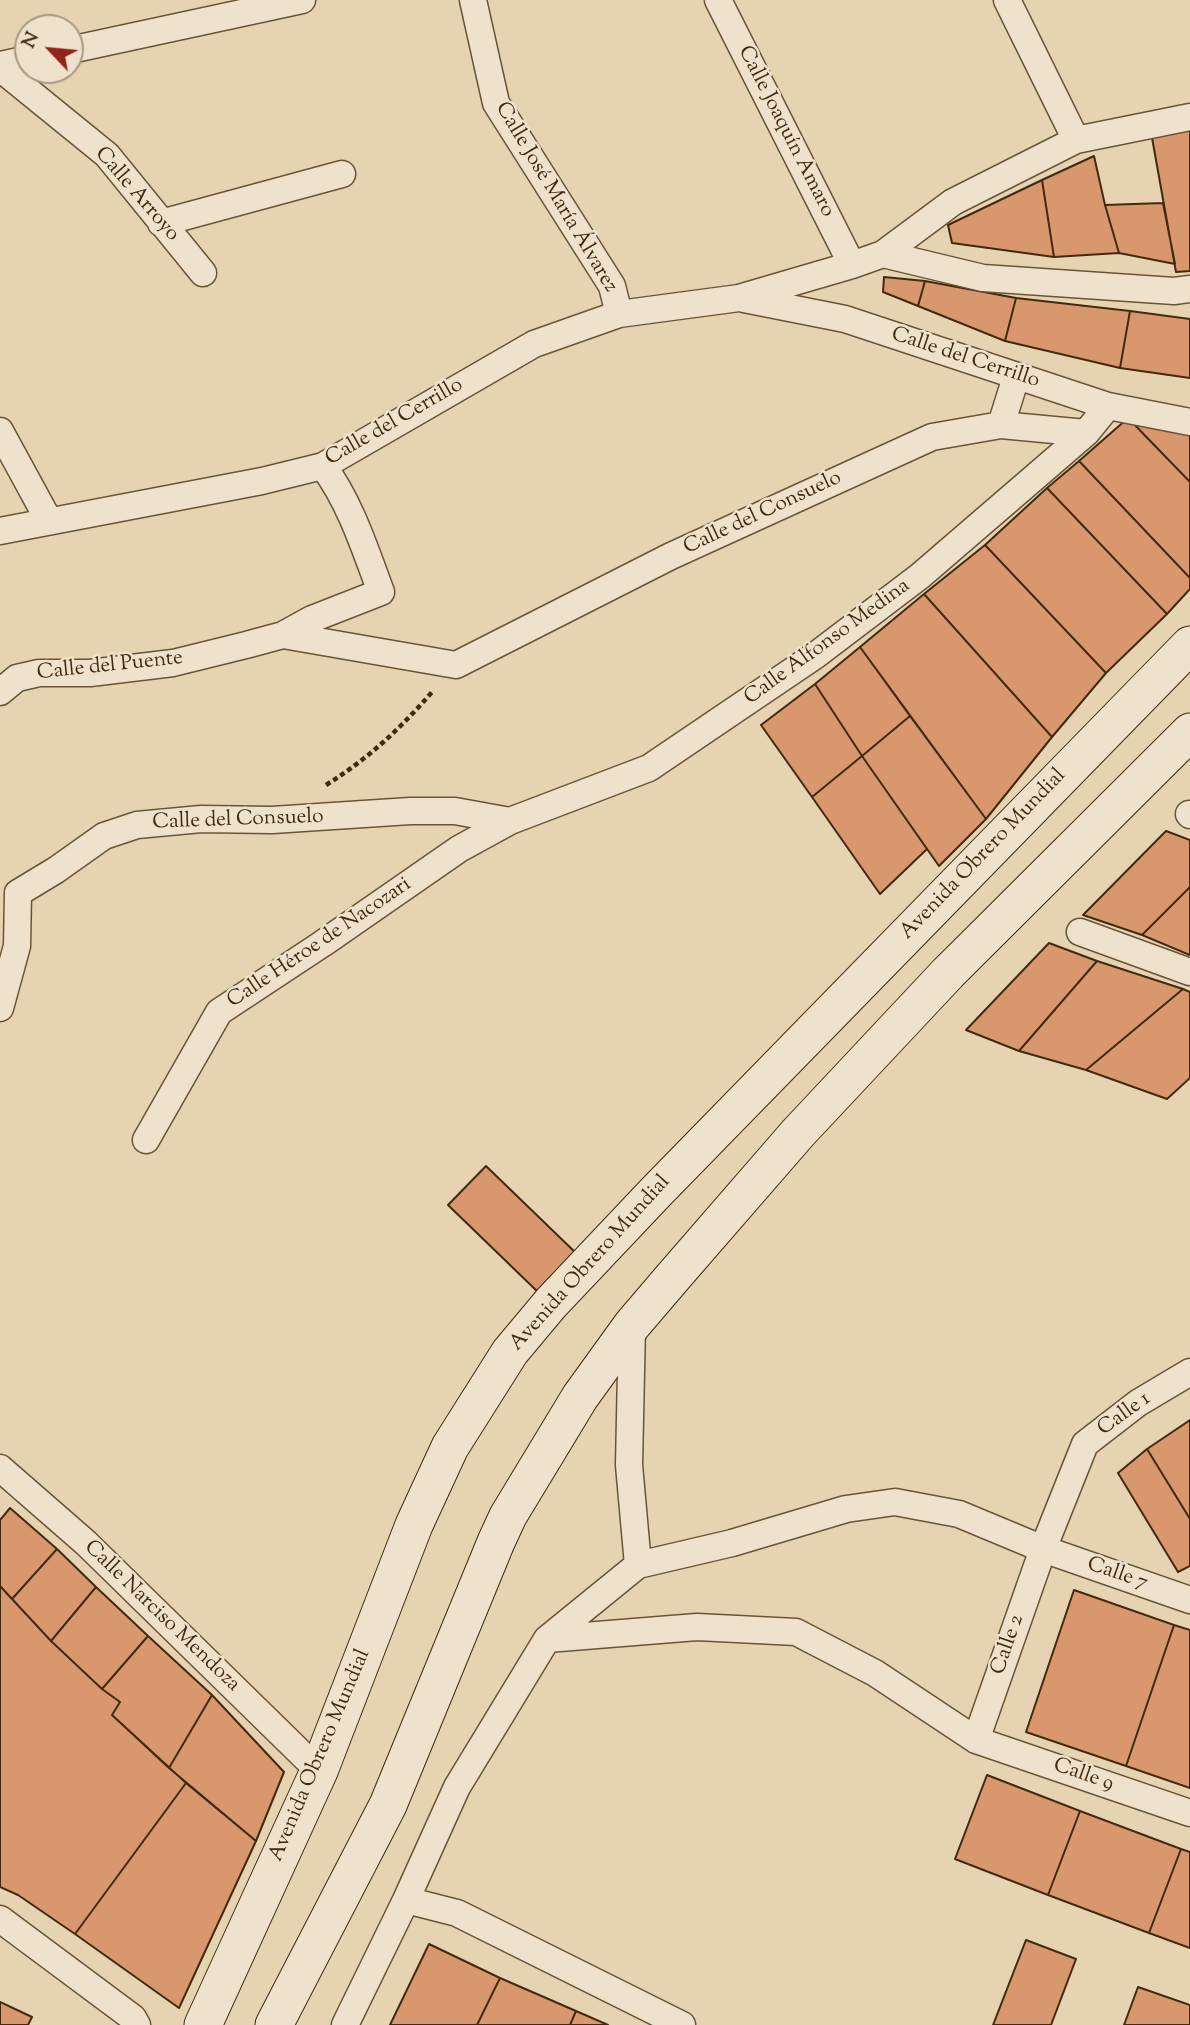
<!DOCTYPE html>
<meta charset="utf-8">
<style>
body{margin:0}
#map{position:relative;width:1190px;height:2025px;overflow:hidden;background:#e5d3b2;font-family:"Sorts Mill Goudy",serif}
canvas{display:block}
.north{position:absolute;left:14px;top:14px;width:70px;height:70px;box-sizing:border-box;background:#eee2cd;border:2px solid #a99881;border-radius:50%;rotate:296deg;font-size:19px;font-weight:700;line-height:28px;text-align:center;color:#412a0e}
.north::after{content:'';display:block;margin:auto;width:24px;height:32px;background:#8f2418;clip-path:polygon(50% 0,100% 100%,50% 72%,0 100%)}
</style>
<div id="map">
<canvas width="1190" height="2025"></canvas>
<div class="north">N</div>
</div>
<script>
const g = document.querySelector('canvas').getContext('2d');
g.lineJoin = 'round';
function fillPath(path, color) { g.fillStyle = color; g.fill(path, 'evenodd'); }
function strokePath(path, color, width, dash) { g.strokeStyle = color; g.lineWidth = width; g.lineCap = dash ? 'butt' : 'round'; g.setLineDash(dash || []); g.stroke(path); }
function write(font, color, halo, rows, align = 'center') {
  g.font = font + ' "Sorts Mill Goudy",serif'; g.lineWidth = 5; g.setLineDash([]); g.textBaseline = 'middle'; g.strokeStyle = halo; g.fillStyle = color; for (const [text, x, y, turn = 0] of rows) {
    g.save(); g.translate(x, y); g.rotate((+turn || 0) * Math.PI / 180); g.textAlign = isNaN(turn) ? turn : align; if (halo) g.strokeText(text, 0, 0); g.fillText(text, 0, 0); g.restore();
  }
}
const building = new Path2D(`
 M1190,127v144l-14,1 -25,-140z
 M1094,156l11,49 14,48 -65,4 -12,-77z
 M1042,180l12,77 -102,-14 -4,-18z
 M1163,203l12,61 -56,-11 -14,-48z
 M884,277l41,4 -7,25 -35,-14z
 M925,281l91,17 -11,43 -87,-35z
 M1016,298l114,13 -10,57 -115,-27z
 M1130,311l60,8v59l-70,-10z
 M1128,418l62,14v50z
 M1128,418l62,64v96l-111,-117z
 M1079,461l111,117v11l-23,25 -120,-126z
 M1047,488l120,126 -61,59 -121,-128z
 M985,545l121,128 -54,64 -128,-143z
 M924,594l128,143 -66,82 -126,-172z
 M860,647l50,69 -48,40 -47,-72z
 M815,684l47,72 -50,41 -51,-72z
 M910,716l76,103 -47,47 -77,-110z
 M862,756l65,93 -47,45 -68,-97z
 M1166,831l24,9v47l-48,48 -59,-20z
 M1190,887v68l-48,-20z
 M1049,943l48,18 -78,90 -53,-21z
 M1097,961l86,28 -97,81 -67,-19z
 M1183,989l7,3v86l-23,21 -81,-29z
 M486,1166l92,89 -38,39 -92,-89z
 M1190,1420v99l-43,-70z
 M1147,1449l43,70v47l-12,6 -60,-99z
 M10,1508l47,41 -45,50 -12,-13v-66z
 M57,1549l39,38 -45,54 -39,-42z
 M0,1586l51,55 51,48 18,13 -8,13 74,68 -111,151 -57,-39 -18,-8z
 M96,1587l52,49 -46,53 -51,-48z
 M1074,1590l100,35 -48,141 -100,-34z
 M1174,1625l16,5v158l-64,-22z
 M148,1636l64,59 -43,73 -57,-53 8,-13 -18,-13z
 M212,1695l72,77 -28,69 -87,-73z
 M987,1775l93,36 -32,84 -93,-36z
 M186,1783l70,58 -77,167 -104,-74z
 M1080,1811l101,38 -32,84 -101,-38z
 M1181,1849l9,3v96l-41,-15z
 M1026,1940l50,19 -25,66h-58z
 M429,1944l71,34 -23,47h-87z
 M500,1978l76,33 -6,14h-93z
 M1138,1987l52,18v20h-66z
 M0,2002l32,15 -4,8h-28z
 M576,2011l32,14h-38z`);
const path = new Path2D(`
 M326,785c43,-27 73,-55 106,-93`);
const street = new Path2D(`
 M473,0l23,103 116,183 7,28
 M718,0l134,265
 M1007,0l69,140
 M70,50l232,-50
 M0,65l28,-6
 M0,68l107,87 96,118
 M161,223l181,-49
 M883,254l100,24 191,13 16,-2
 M744,299l101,20 263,87 82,16
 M1001,425l15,-48
 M0,431l49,90
 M0,531l262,-50 61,-15 211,-122 85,-30 120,-16 113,-33 31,-11 70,-52 123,-62 114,-23
 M283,635l173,30 215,-109 261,-119 69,-12 85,8
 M0,692l17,-14 22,-5h51l83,-10 73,-18 37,-10 29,-16 69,-27c-16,-43 -31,-90 -58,-126
 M1189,814l1,1
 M1080,932l110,40
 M0,1008l17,-62 1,-53 38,-23 48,-34 33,-11 64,-6 71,1 138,-9h45l55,10
 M146,1140l73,-128 103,-68 137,-95 51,-28 139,-53 167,-113 104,-79 166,-143 22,-27
 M632,1325l-3,140 9,100
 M0,1468l86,75 233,228
 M547,1639l150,-12 99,5 79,41 101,67 214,73
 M976,1740l67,-191 42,-105 53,-41 52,-31
 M406,1900l51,13 225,112
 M0,1919l133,99 4,7
 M345,2025l61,-125 51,-113 90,-148 91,-74 94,-22 114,-34 49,-7 64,12 84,35 147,51`);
const secondary = new Path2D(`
 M203,2025l116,-254 95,-246 36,-78 60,-95 41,-49 105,-111 534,-547
 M274,2025l114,-220 108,-263 12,-26 72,-119 52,-72 41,-48 125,-144 150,-160 242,-241`);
const streetNames = [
 ["Calle Joaquín Amaro",785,132,63],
 ["Calle Arroyo",136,195,49],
 ["Calle José María Álvarez",555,198,59],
 ["Calle del Cerrillo",965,359,18],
 ["Calle del Cerrillo",395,423,-30],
 ["Calle del Consuelo",763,514,-25],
 ["Calle Alfonso Medina",828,643,-36],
 ["Calle del Puente",110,667,-6],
 ["Calle del Consuelo",238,821,-2],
 ["Avenida Obrero Mundial",984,855,-46],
 ["Calle Héroe de Nacozari",320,944,-34],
 ["Avenida Obrero Mundial",591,1264,-48],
 ["Calle 1",1125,1415,-36],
 ["Calle 7",1117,1575,19],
 ["Calle Narciso Mendoza",161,1617,44],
 ["Calle 2",1009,1645,-71],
 ["Avenida Obrero Mundial",321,1756,-67],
 ["Calle 9",1083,1776,19]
];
fillPath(building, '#d9976e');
strokePath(building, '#412a0e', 2);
strokePath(street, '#6a5437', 29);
strokePath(secondary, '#412a0e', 39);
strokePath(path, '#412a0e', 4.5, [5, 3.5]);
strokePath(street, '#eee2cd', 26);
strokePath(secondary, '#eee2cd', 37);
write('21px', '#412a0e', '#eee2cd', streetNames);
</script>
